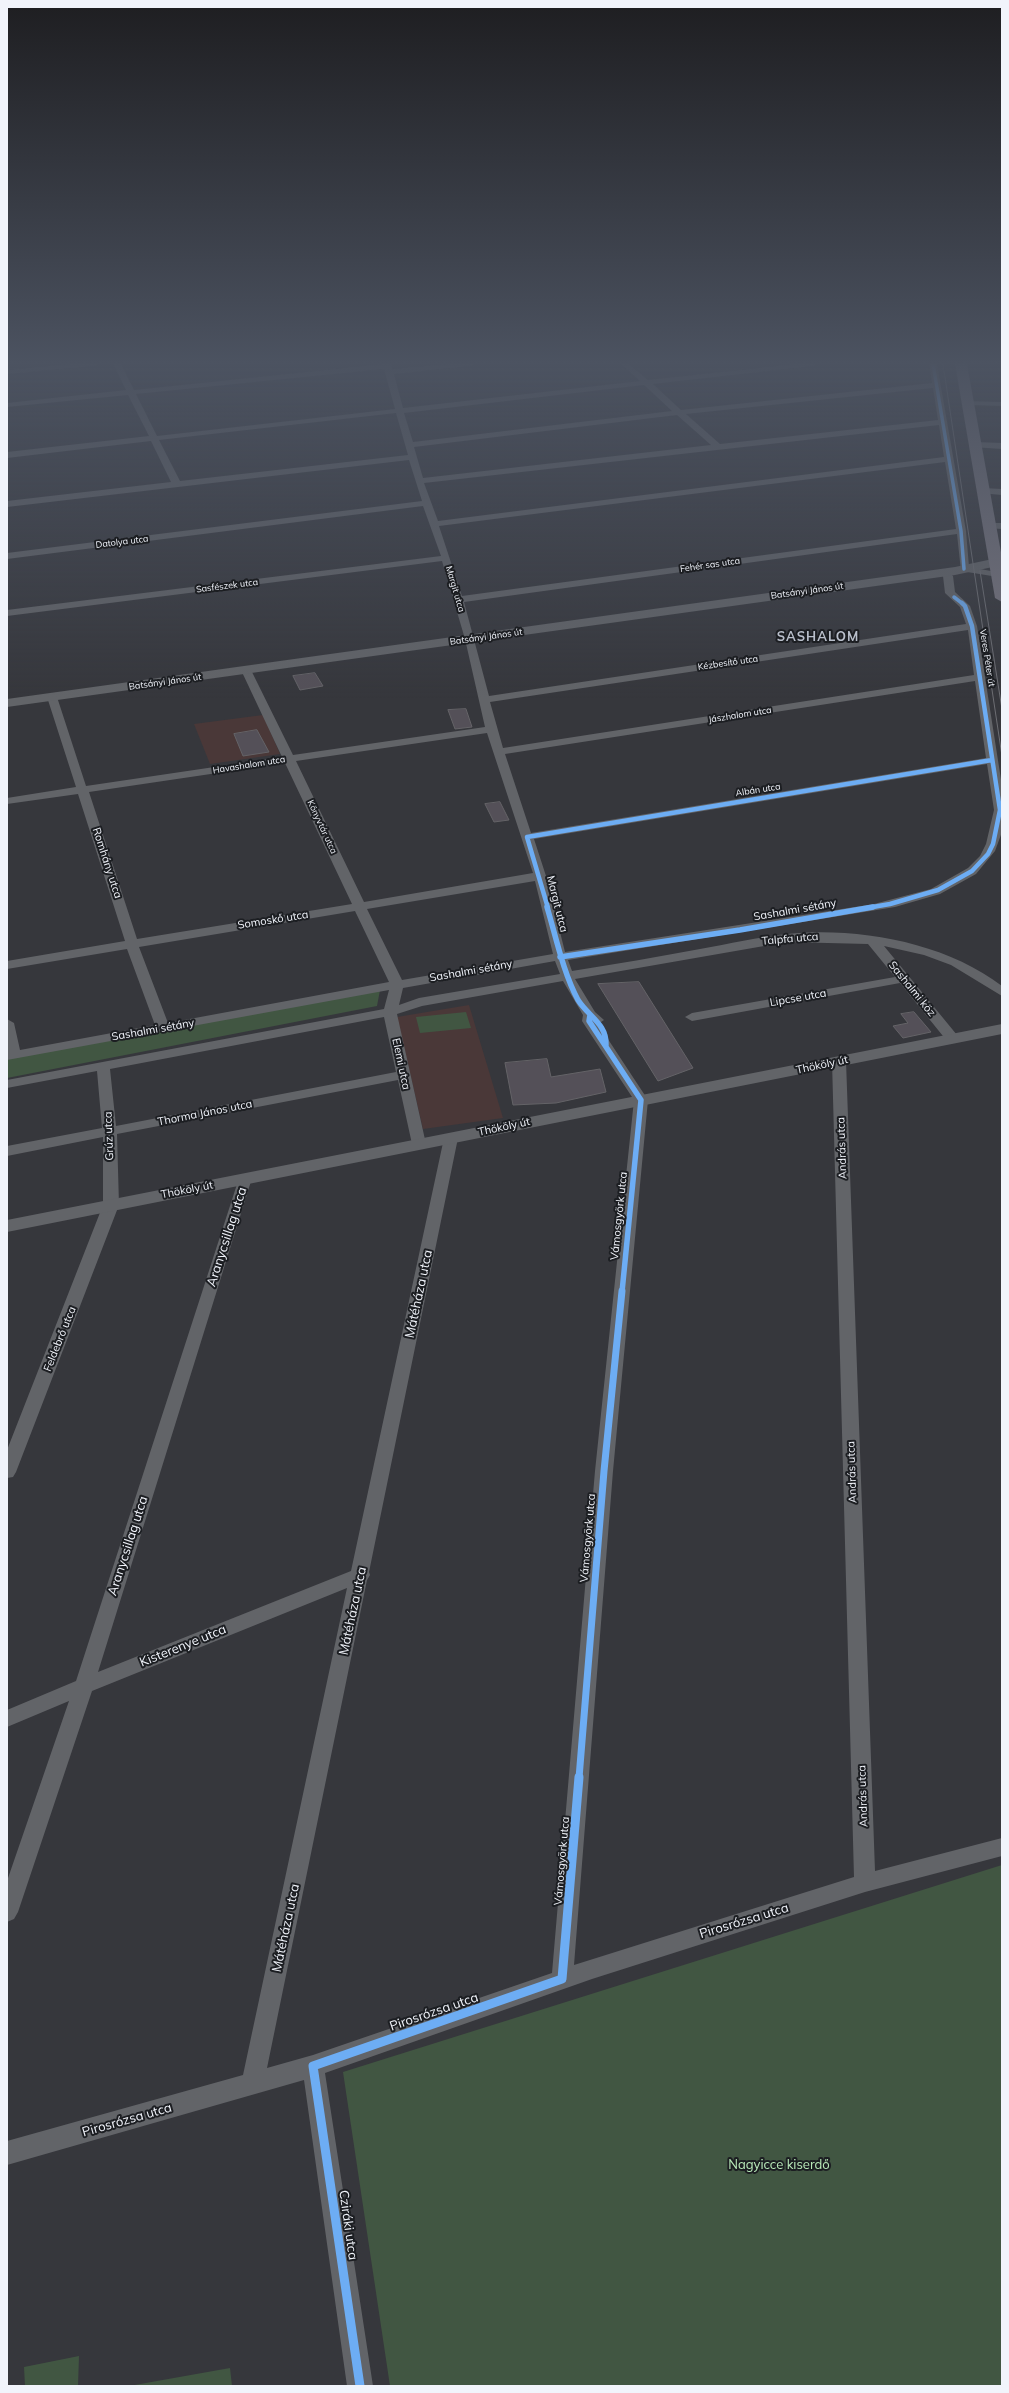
<!DOCTYPE html>
<meta charset="utf-8">
<style>
body{margin:0}
#map{position:relative;width:1009px;height:2393px;overflow:hidden;background:#36373c;font-family:Mulish,sans-serif}
canvas{display:block}
.frame{position:absolute;inset:0;border:8px solid #f1f4fb;pointer-events:none}
</style>
<div id="map">
<canvas width="1009" height="2393"></canvas>
<div class="frame"></div>
</div>
<script>
const g = document.querySelector('canvas').getContext('2d');
g.lineJoin = 'round';
function fillPath(path, color) { g.fillStyle = color; g.fill(path, 'evenodd'); }
function strokePath(path, color, width, dash) { g.strokeStyle = color; g.lineWidth = width; g.lineCap = dash ? 'butt' : 'round'; g.setLineDash(dash || []); g.stroke(path); }
function write(font, color, halo, rows, align = 'center') {
  g.font = font + ' Mulish,sans-serif'; g.lineWidth = 4; g.setLineDash([]); g.textBaseline = 'middle'; g.strokeStyle = halo; g.fillStyle = color; for (const [text, x, y, turn = 0] of rows) {
    g.save(); g.translate(x, y); g.rotate((+turn || 0) * Math.PI / 180); g.textAlign = isNaN(turn) ? turn : align; if (halo) g.strokeText(text, 0, 0); g.fillText(text, 0, 0); g.restore();
  }
}
const education = new Path2D(`
 M263,715l17,39 -70,10 -16,-40z
 M469,1005l34,113 -80,11 -26,-112z`);
const green = new Path2D(`
 M380,990l-3,16 -370,72v-20z
 M466,1012l5,16 -51,5 -4,-16z
 M1002,1865v521h-612l-47,-314z
 M79,2356l-1,30h-53l-1,-19z
 M230,2368l2,18h-103z`);
const building = new Path2D(`
 M315,673l8,13 -23,4 -7,-14z
 M466,709l6,18 -17,2 -7,-19z
 M257,730l12,22 -26,4 -9,-22z
 M500,802l9,18 -15,2 -9,-18z
 M639,982l54,86 -35,13 -60,-97z
 M914,1012l17,20 -28,6 -10,-12 15,-3 -7,-9z
 M547,1059l4,18 49,-8 6,23 -50,11 -43,2 -8,-42z`);
const minor = new Path2D(`
 M71,364h27l-4,2 -87,8v-4z
 M113,364h8l13,26 249,-26h8l1,5 57,-5h25l-4,2 -76,8 9,34 237,-27 -19,-17h8l19,16 147,-16h22l-4,2 -160,18 28,26 251,-27 -3,-19h8l29,167 3,36 33,6 -1,3 -3,1 -37,-6 -4,-37 -493,68 25,94 477,-72 -6,-17 -15,-14 -2,-17 -3,-4 5,-3 8,7 2,16 15,14 7,20 25,160v46l-7,19 -19,23 -36,20 -45,13 -327,53 4,11c43,-7 86,-14 128,-22 29,-5 58,-12 87,-15 71,-7 157,8 215,52v10l-51,-31 -27,-10 -40,-9 73,89 2,3 -2,3h-10l-47,-58 -208,38 -7,-4 7,-4 203,-36 -27,-33 -81,-2 -212,37 20,33 9,8 -6,4 50,76 -35,371 -39,494 280,-88 -22,-816 7,-4 7,4 29,810 127,-33v18l-137,36 -273,87 -267,94 48,313h-26l-43,-306 -297,85v-24l236,-66 104,-487 -255,103 -74,221 -4,7 -7,3v-41l62,-180 -62,26v-17l69,-29 164,-506h10l2,3 -154,494 253,-101 93,-433 2,-3h10l2,3 -89,434 1,3 -3,5 -100,488 46,-13 239,-82 43,-502 39,-371 -52,-79 1,-6 -20,-34 -141,25 -25,8 29,130 -2,3 -5,2 -7,-5 -14,-64 -281,54 2,71 -103,267 -3,5 -6,1v-28l96,-245v-68l-96,19v-10l95,-18 -5,-57 -90,17v-8l377,-71 5,-19 -382,70v-41l7,4 6,27 135,-25 -28,-76 -120,20v-8l118,-20 -47,-147 -71,10v-6l69,-11 -29,-90 5,-3 5,3 29,89 196,-29 -41,-87 5,-3 5,3 42,85 192,-28 -20,-88 -23,-78 -435,55v-6l434,-54 -18,-50 -416,53v-6l415,-52 -13,-41 -402,47v-6l164,-19 -20,-41 -144,17v-6l142,-16 -21,-41 -121,12v-4l119,-13zM384,369l11,40 -238,27 -21,-42zM644,385l28,26 -259,31 -9,-29zM933,388l5,32 -218,24 -34,-30zM396,413l12,42 -228,26 -21,-41zM677,415l34,30 -288,33 -9,-31zM939,425l5,32 -506,64 -14,-38zM945,462l11,67 -494,67 -23,-70zM968,630l6,45 -471,73 -13,-46zM975,681l11,77 -455,75 -26,-79zM487,733l46,140 -169,29 -68,-141zM285,763l67,141 -215,35 -48,-147zM987,764l7,46 -8,34 -6,12 -12,12 -37,21 -57,15 -309,48 -19,-76 -12,-37zM535,881l18,73 -151,26 -35,-71zM355,911l34,71 -221,41 -29,-76zM555,961l5,13 -141,24 -20,7 4,-17zM384,1017l12,55 -280,54 -6,-57z
 M965,401l37,1v4l-34,-1 -4,-2z
 M975,442l27,1v6l-30,-2 -1,-2z
 M983,488l19,1v6l-22,-2v-4z
 M989,523h13v6l-16,-1 -2,-2z`);
const tertiary = new Path2D(`
 M1002,557v8l-47,10 -948,132v-8l948,-132z
 M1002,1024v10l-995,198v-12z`);
const primary = new Path2D(`
 M955,364h12l35,194v44l-7,-4z`);
const tram = new Path2D(`
 M943,364l59,392
 M980,571l22,138`);
const cyclewayFar4 = new Path2D(`
 M933,364l28,167 3,38
 M954,597l9,7`);
const cyclewayFar3 = new Path2D(`
 M548,908l-21,-71 465,-77
 M867,908l23,-4 48,-14 34,-19 16,-17 5,-10 7,-34 -28,-184 -7,-20 -3,-3`);
const cyclewayFar2 = new Path2D(`
 M547,907c9,30 16,65 31,93 10,16 29,24 28,45
 M560,957l180,-27 133,-23
 M590,1015l-1,6 52,79 -19,192`);
const cyclewayFar1 = new Path2D(`
 M579,1778l25,-307 18,-180`);
const cycleway = new Path2D(`
 M360,2386l-47,-320 249,-87 17,-202`);
const farStreetnames = [
 ["Datolya utca",122,542,-7],
 ["Fehér sas utca",710,565,-8],
 ["Sasfészek utca",227,586,-7],
 ["Margit utca",455,589,74],
 ["Batsányi János út",807,591,-8],
 ["Batsányi János út",486,637,-8],
 ["Veres Péter út",987,658,81],
 ["Kézbesítő utca",728,663,-8],
 ["Batsányi János út",165,682,-8],
 ["Jászhalom utca",740,715,-9],
 ["Havashalom utca",249,765,-9],
 ["Albán utca",758,790,-9],
 ["Könyvtár utca",322,827,65]
];
const streetNames = [
 ["Romhány utca",107,863,72],
 ["Margit utca",557,904,76],
 ["Sashalmi sétány",795,910,-10],
 ["Somoskő utca",273,920,-9],
 ["Talpfa utca",790,939,-5],
 ["Sashalmi sétány",471,971,-10],
 ["Sashalmi köz",912,989,51],
 ["Lipcse utca",798,998,-10],
 ["Sashalmi sétány",153,1030,-10],
 ["Elemi utca",401,1064,78],
 ["Thököly út",822,1065,-12],
 ["Thorma János utca",205,1113,-11],
 ["Thököly út",504,1127,-12],
 ["Grúz utca",109,1136,-92],
 ["András utca",842,1148,-92],
 ["Thököly út",187,1190,-11],
 ["Vámosgyörk utca",619,1216,-84],
 ["Feldebrő utca",60,1339,-68],
 ["András utca",852,1472,-92],
 ["Vámosgyörk utca",588,1538,-85],
 ["András utca",863,1796,-92],
 ["Vámosgyörk utca",562,1861,-85]
];
const farDistrictnames = [
 ["SASHALOM",818,637]
];
const nearStreetnames = [
 ["Aranycsillag utca",227,1237,-72],
 ["Mátéháza utca",419,1294,-78],
 ["Aranycsillag utca",128,1546,-72],
 ["Mátéháza utca",353,1611,-78],
 ["Kisterenye utca",183,1646,-22],
 ["Pirosrózsa utca",744,1921,-17],
 ["Mátéháza utca",286,1928,-78],
 ["Pirosrózsa utca",434,2012,-19],
 ["Pirosrózsa utca",127,2120,-16],
 ["Cziráki utca",348,2225,82]
];
const nearParknames = [
 ["Nagyicce kiserdő",779,2165]
];
fillPath(education, '#4a3838');
fillPath(green, '#415642');
fillPath(building, '#545058');
strokePath(building, '#646367', 1);
fillPath(minor, '#626468');
fillPath(tertiary, '#626468');
fillPath(primary, '#76747e');
strokePath(tram, '#6d6e73', 1);
strokePath(cyclewayFar4, '#6dadf4', 3.5);
strokePath(cyclewayFar3, '#6dadf4', 4.5);
strokePath(cyclewayFar2, '#6dadf4', 5.5);
strokePath(cyclewayFar1, '#6dadf4', 7);
strokePath(cycleway, '#6dadf4', 9);
const sky = g.createLinearGradient(0, 0, 0, 699);
sky.addColorStop(0, '#1e1e21');
sky.addColorStop(0.52, '#4c5361');
sky.addColorStop(1, '#4c536100');
g.fillStyle = sky;
g.fillRect(0, 0, 1009, 699);
write('9px', '#f1f4fb', '#1c1e22', farStreetnames);
write('11px', '#f1f4fb', '#1c1e22', streetNames);
g.letterSpacing = '1px';
write('bold 13px', '#b9bfcb', '#1c1e22', farDistrictnames);
g.letterSpacing = '0px';
write('13px', '#f1f4fb', '#1c1e22', nearStreetnames);
write('13px', '#b9eab9', '#1c1e22', nearParknames);
</script>
